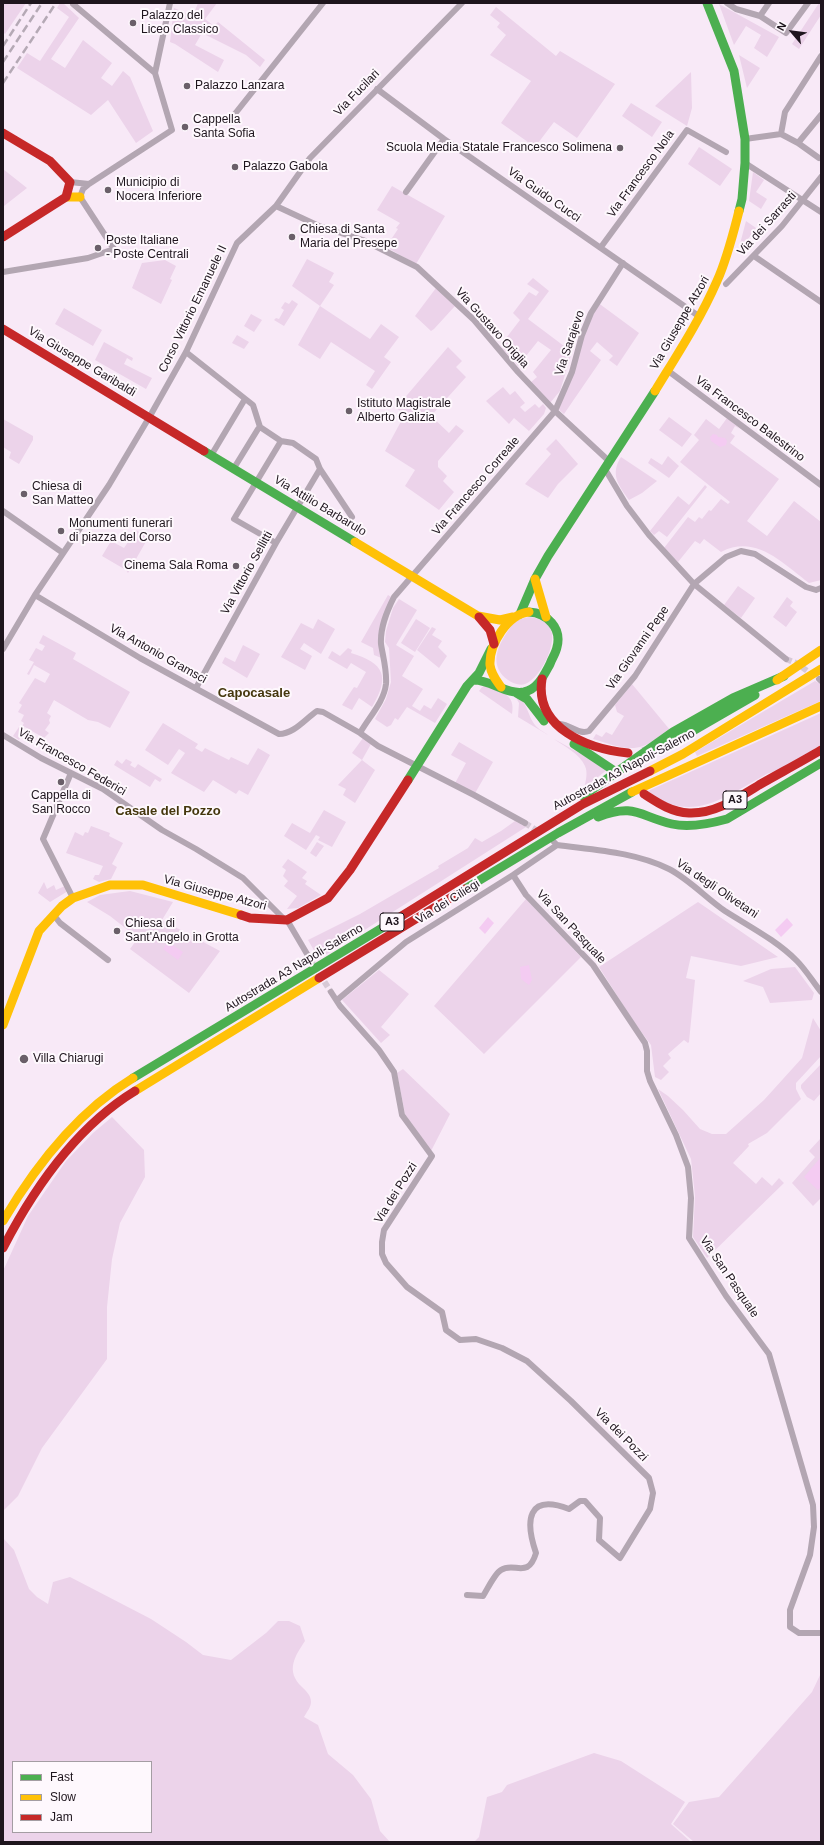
<!DOCTYPE html>
<style>
body{margin:0}
#map{position:relative;width:824px;height:1845px;overflow:hidden;background:#f8e9f7;font-family:Arial,sans-serif}
canvas{display:block}
.frame{position:absolute;inset:0;border:4px solid #1e151d;pointer-events:none}
.legend{position:absolute;left:12px;top:1761px;width:140px;height:72px;box-sizing:border-box;background:#fef8fd;border:1px solid #a49da3;margin:0;padding:5px 7px;list-style:none;font-size:12px;color:#1e151d}
.legend li{display:flex;align-items:center;gap:8px;height:20px}
.legend b{width:20px;border:1px solid #a49da3}
.north{position:absolute;left:772px;top:12px;width:40px;height:40px;-webkit-text-stroke:3px #fef8fd;paint-order:stroke;rotate:298deg;font-size:11px;font-weight:700;line-height:16px;text-align:center;color:#1e151d}
.north::after{content:'';display:block;margin:auto;width:14px;height:18px;background:#1e151d;clip-path:polygon(50% 0,100% 100%,50% 72%,0 100%)}
</style>
<div id="map">
<canvas width="824" height="1845"></canvas>
<div class="frame"></div>
<ul class="legend">
<li><b style="height:5px;background:#4caf50"></b>Fast</li>
<li><b style="height:5px;background:#ffc107"></b>Slow</li>
<li><b style="height:5px;background:#c62828"></b>Jam</li>
</ul>
<div class="north">N</div>
</div>
<script>
const g = document.querySelector('canvas').getContext('2d');
g.lineJoin = 'round';
function fillPath(path, color) { g.fillStyle = color; g.fill(path, 'evenodd'); }
function strokePath(path, color, width, dash) { g.strokeStyle = color; g.lineWidth = width; g.lineCap = dash ? 'butt' : 'round'; g.setLineDash(dash || []); g.stroke(path); }
function write(font, color, halo, rows, align = 'center') {
  g.font = font + ' Arial,sans-serif'; g.lineWidth = 4; g.setLineDash([]); g.textBaseline = 'middle'; g.strokeStyle = halo; g.fillStyle = color; for (const [text, x, y, turn = 0] of rows) {
    g.save(); g.translate(x, y); g.rotate((+turn || 0) * Math.PI / 180); g.textAlign = isNaN(turn) ? turn : align; if (halo) g.strokeText(text, 0, 0); g.fillText(text, 0, 0); g.restore();
  }
}
const green = new Path2D(`
 M3,3h23l-21,31 -2,-2z
 M60,3h3l16,15 -28,41 14,9 18,-28 29,23 -11,15 11,8 11,-15 7,6 23,54 -17,12 -28,-43 -17,15 -74,-47 10,-15 13,8 29,-44 -12,-9z
 M198,3h19l-12,16 9,7 4,-4 47,38 -5,7 -14,-12 -44,-22 -7,12 29,15 -6,12 -43,-28 -5,-2 4,-34 19,8z
 M819,3h2v12l-22,34 -7,-5z
 M719,4l60,33 -12,20 -13,-9 7,-13 -15,-9 -12,19z
 M496,7l60,49 4,-5 55,33 -38,54 -23,-16 -19,25 -34,-24 30,-42 -41,-26 16,-20 -9,-8 3,-4 -10,-8z
 M739,55l21,13 -13,20z
 M691,72l1,36 -5,18 -32,-20z
 M631,103l31,19 -10,15 -30,-21z
 M699,147l33,22 -12,17 -32,-22z
 M3,169l24,19 -23,18 -1,-1z
 M753,172l11,8 -8,12 11,7 -6,10 -12,-8z
 M392,186l53,30 -29,48 -30,-17 12,-18 -2,-1 4,-5 -23,-13z
 M746,221l10,7 -13,18 -3,-2z
 M307,259l27,14 -5,9 5,3 -14,21 50,33 11,-15 18,13 -15,20 7,5 -19,27 -6,-4 9,-14 -44,-29 -11,17 -22,-14 22,-39 -28,-20z
 M165,260l11,6 -6,13 2,1 -11,24 -29,-16 10,-25z
 M533,278l16,13 -21,28 44,33 -12,39 -10,12 -20,-20 7,-6 -4,-5 18,-22 -13,-9 -20,25 -18,-20 20,-26 -7,-7 16,-21 7,4 3,-4 -12,-8z
 M436,288l19,18 -21,23 -3,2 -16,-15z
 M292,300l6,4 -14,22 -10,-6 2,-2 3,1 5,-9 -3,-2 4,-6 4,2z
 M597,302l42,31 -22,33 -8,-6 4,-4 -16,-14 -7,9 11,9 -37,54 -7,-6 27,-77z
 M64,308l38,22 -9,16 -38,-22z
 M251,314l11,6 -8,12 -10,-6z
 M237,335l12,7 -5,7 -12,-6z
 M104,342l29,16 -1,3 -5,-3 -3,6 28,14 -6,11 -51,-29z
 M448,347l14,14 -6,6 10,10 -35,39 18,17 7,-8 8,6 -26,30v6l9,9 -4,5 11,11 -15,18 -34,-24 10,-16 -30,-19 20,-37 -9,-6z
 M503,387l7,8 5,-4 10,12 -5,4 5,5 10,-8 4,4 4,-4 3,4 -2,6 -15,17 -15,-13 -5,6 -23,-23z
 M669,417l23,17 -10,13 -23,-17z
 M727,418l13,11 -5,-3 -4,7 4,3 -5,7 49,36 -32,42 20,15 27,-35 27,21v58l-12,3c-27,-20 -53,-49 -88,-31l-17,-13 -4,5 -5,-3 -17,21 -14,-14 24,-31 7,5 4,-5 3,2 7,-9 2,1 10,-12 7,5 2,-2 -50,-40 19,-22 -5,-5 12,-16 13,10z
 M3,419l30,17v4l-14,24 -10,-6 2,-6 -8,-5z
 M556,439l22,25 -20,20 -10,14 -23,-14 26,-30 -5,-5z
 M668,456l11,10 -10,12 -21,-15 3,-5 11,7z
 M621,457l36,24 -15,12 -13,7c-11,-15 -19,-26 -8,-43z
 M705,485l2,2 -40,50 -8,-6 -5,4 -4,-4 28,-35 11,9z
 M136,530l12,8 -20,35 -2,-3 -24,-14 9,-15 13,7z
 M738,586l17,12 -14,20 -17,-13z
 M388,595l5,3 -11,31 2,30 -10,-4 -1,-7 -12,-6z
 M787,597l6,5 -3,4 7,6 -11,15 -13,-10z
 M399,599l18,11 -21,35 18,11 -12,20 21,13 -11,17 8,5 4,-6 7,4 7,-11 9,6 -12,19 -28,-16 -9,13 -3,-2 -4,7 -4,2 -12,-8 11,-20 5,-17 -2,-34 -4,-6 1,-11 7,-23z
 M529,617c9,1 19,4 22,13 6,14 -11,49 -26,54 -5,2 -13,-1 -17,-4 -18,-13 -12,-31 -2,-46 3,-4 5,-9 9,-12 4,-3 9,-4 14,-5z
 M318,619l17,10 -14,25 -17,-11 -4,6 12,7 -7,14 -24,-13 20,-34 12,6z
 M416,619l14,9 -15,24 -14,-9z
 M432,627l4,2 -4,6 10,6 -4,6 9,9 -8,12 -22,-18z
 M43,635l33,18 -3,6 57,33 -20,36 -12,-6 -10,-2 -34,-20 -7,13 4,3 -2,4 1,3 -5,7 4,3 -5,5 -19,-11 -6,13 -6,-4 6,-9 2,1 3,-5 -3,-2 3,-6 -6,-3 4,-7 -3,-2 16,-25 10,5 5,-9 -16,-9 -5,10 -2,-1 7,-12 -5,-2 7,-12 6,3 3,-5 -6,-3z
 M243,645l17,9 -13,24 -25,-15 3,-6 10,5z
 M348,648l4,2 -1,3c34,10 39,24 21,54l-13,-9 -7,12 -10,-5 12,-18 3,1 9,-16 -15,-9 -4,6 -19,-11 4,-7 8,5z
 M815,681l6,3v17l-124,55 -2,-4z
 M632,684l38,46c-9,5 -18,13 -27,16 -16,6 -35,-3 -50,-7l3,-5 6,3 4,-5 6,3 12,-19 -7,-4 -2,-7z
 M486,685c15,7 30,9 26,29l-33,-23 3,-4z
 M515,696c13,5 12,19 20,29 3,4 9,7 13,10l-30,-18 1,-14z
 M821,713v32c-14,8 -28,17 -42,25 -4,2 -10,2 -14,5 -39,21 -74,51 -117,16z
 M163,723l35,21 -3,4 7,4 3,-4 24,12 2,-3 17,8 10,-17 12,7 -22,40 -9,-5 -3,4 -23,-14 -9,12 -33,-19 14,-20 -6,-4 -11,16 -23,-15z
 M363,738l8,6 -9,16 13,10 -20,33 -12,-8 3,-6 -8,-4 24,-25 -10,-7z
 M554,739l54,30 -24,19c2,-7 4,-16 1,-22 -5,-12 -21,-20 -31,-27z
 M459,742l34,20 -19,33 -20,-10 12,-22 -15,-8z
 M126,759l6,3 -2,3 5,3 3,-4 24,15 -2,3 -5,-3 -5,8 -36,-22 3,-5 5,4z
 M324,810l22,12 -14,25 -14,-7 2,-3 -4,-2 -10,15 -22,-14 8,-13 18,10z
 M515,821l11,6 -207,132 -11,-19 52,-26 79,-46 -1,-2 30,-18 7,-10 7,4 19,-11z
 M91,826l19,7 -1,3 14,7 -11,21 5,3 -6,12 -12,3 -6,-3 2,-4h4l4,-9 -37,-13 9,-21 8,4 2,-4 3,1z
 M317,842l7,4 -8,11 -6,-4z
 M288,859l19,13 -5,6 5,3 -2,3 16,11 -23,13 -11,1 10,-13 -13,-10 4,-5 -5,-5 3,-6 -4,-3z
 M44,882l3,7 7,-4 2,5 9,-4 3,5 -18,11 -12,-9z
 M130,891l43,11 -11,18 58,31 -31,42 -59,-44 8,-11 -28,-22 -23,-14 13,-7z
 M526,899l55,58 -97,97 -50,-48z
 M698,902l80,55 -37,9 -50,-10 -5,22 9,2 -6,62 -1,1 -4,-3 -16,14 3,4 -8,8 6,6 -8,8 -6,-3 -4,-32 -17,-23 -35,-55z
 M795,967l19,26 -2,7 -42,3 -7,-16 -20,-6 28,-12z
 M379,970l30,24 -28,33 9,8 -9,8 -39,-43z
 M813,1018l8,13v25l-25,27v6l5,10 -34,34 -19,11 1,2 -16,17 23,21 6,-7 10,9 7,-8 5,5 -77,75 -14,-21 2,-41 -4,-37 -33,-70 10,7 15,14 17,19 12,5h14l38,-34 38,-42z
 M821,1064v29l-7,8 -7,-4 -6,-9v-3z
 M403,1069l47,45 -19,37 -26,-37 -8,-41z
 M112,1117l32,33 1,27 -25,46 -8,36 -5,48v52l-65,89 -24,48 -15,15v-240l25,-55 38,-55 27,-28z
 M821,1138v60l-8,8 -21,-23 23,-26 -6,-6z
 M3,1538l11,12 15,39 8,8 11,7 5,-22 17,-5 81,42 35,23 17,13 28,5 35,-27 12,-12h11l11,5 5,15c-10,15 -20,30 -3,46 4,4 9,8 9,15 0,5 -5,11 -7,15l14,8 10,29 25,21 18,24 9,32 10,11h-235l-1,-1 -151,1zM13,1762h138v70h-138z
 M821,1673v169h-127l-21,-18 16,-22 30,-5 93,-105z
 M594,1753l27,8 64,41 -14,22 20,18h-217l5,-5 8,-40 15,-5 5,-7z`);
const water = new Path2D(`
 M713,434l4,1 1,2 7,1 2,3 -1,4 -6,2 -9,-6 -1,-4z
 M488,917l6,6 -9,11 -6,-6z
 M787,918l6,7 -12,12 -6,-7z
 M168,942l15,10 -5,8 -15,-11z
 M529,965l3,15 -3,5 -8,-6 -1,-12z
 M821,1157v30l-3,3 -14,-13z`);
const streetTunnel = new Path2D(`
 M786,659l10,4 17,12
 M525,823l14,9
 M310,959l21,33`);
const highwayTunnel = new Path2D(`
 M643,753l17,-4 17,-9`);
const street = new Path2D(`
 M727,3l9,6 24,7 26,17 22,-30
 M760,16l9,-13
 M155,73l15,-70
 M377,89l67,50 256,178
 M234,115l89,-112
 M781,134l4,-22 36,-56
 M745,139l36,-5 17,9 21,15
 M798,143l23,-28
 M745,163l76,49
 M70,182l19,2 83,-54 -17,-57 -82,-69
 M406,192l38,-53
 M276,206l43,20 44,14 54,27 57,53 44,52 37,39 55,51
 M601,247l86,-117 39,22
 M754,256l67,46
 M3,272l85,-14 26,-9 -34,-52 3,-8 6,-5
 M726,284l56,-58 39,-49
 M186,352l67,53 7,22 21,14 12,2 23,16 4,10 32,48
 M667,370l154,115
 M212,454l33,-55
 M234,468l24,-39
 M605,469l22,37 22,29 45,49 92,75
 M3,511l60,42
 M276,543l-42,-24 47,-78
 M35,595l105,63 139,76c15,0 26,-15 38,-23l6,1 37,21 18,13 96,49 51,28
 M3,649l32,-54 74,-110 41,-69 36,-64 51,-109 39,-37 34,-48 152,-155
 M819,679l2,2
 M196,688l80,-145 44,-74
 M560,724c11,1 19,11 29,7l46,-55 59,-92 32,-27 15,-6 14,3 51,33 10,3 5,-2
 M360,733c9,-16 24,-31 26,-49 1,-14 -3,-27 -5,-40 -1,-17 6,-33 13,-47l161,-186 17,-39 10,-37 9,-22 32,-50
 M3,735l38,23 62,31 59,41 34,19 47,29 42,42
 M71,773l-28,66 30,59
 M554,842l3,3c37,5 78,7 112,24 21,11 37,29 56,42 25,16 51,29 72,50 9,9 16,21 24,31
 M513,875l13,20 67,70 52,78 2,8v20l3,10 26,54 12,32 3,31 -2,40 37,58 43,58 44,151 1,22 -4,28 -20,55v17l9,6h22
 M53,914l7,9 48,37
 M287,920l23,39
 M331,992l9,14 39,44 15,22 8,43 30,41 -48,74 -2,12v12l4,9 21,24 35,25 4,18 14,10 16,-1 26,9 25,13 44,40 78,77 4,15 -3,16 -30,49 -21,-18 1,-22 -15,-17h-5l-11,8c-42,-16 -44,12 -33,44 -8,27 -22,8 -35,17 -6,3 -14,20 -18,26l-16,-1
 M337,1000l69,-58 107,-67 44,-30`);
const fast = new Path2D(`
 M707,3l27,68 11,68v24l-3,36 -3,12
 M204,451l151,91
 M520,614l15,-35 13,-23 107,-165
 M474,680c17,0 33,15 50,12 14,-3 20,-17 26,-28 2,-6 6,-11 7,-17 5,-19 -10,-34 -28,-35
 M515,692l12,7 17,22
 M677,740l78,-45
 M574,744l39,26
 M408,780l59,-94 12,-13 12,-24
 M583,796l90,-64 60,-34 51,-22
 M598,817c37,-14 41,-1 74,7 18,4 37,0 55,-5l94,-56
 M465,889l93,-56 74,-41
 M133,1078l254,-153`);
const slow = new Path2D(`
 M66,197h14
 M655,391c22,-36 45,-71 62,-110 10,-22 16,-47 22,-70
 M355,542l123,74 22,4 13,-3
 M535,579l11,38
 M777,680l44,-30
 M501,687c-5,-7 -10,-13 -11,-22 -1,-21 18,-51 39,-53
 M650,771l33,-17 138,-85
 M632,792l189,-86
 M3,1025l36,-94 23,-25 11,-8 37,-13h33l98,30
 M135,1091l184,-113
 M3,1221c33,-56 74,-109 130,-143`);
const jam = new Path2D(`
 M3,133l47,28 20,21 -4,15 -63,40
 M3,329l201,122
 M479,617l11,13 4,14
 M542,679c-8,49 46,70 86,74
 M644,794c14,9 27,18 45,19 26,1 49,-15 70,-28 21,-12 42,-23 62,-35
 M241,915l9,3 37,2 41,-22 22,-28 58,-90
 M387,925l196,-121 67,-33
 M319,978l146,-89
 M3,1248c31,-60 73,-121 132,-157`);
const rail = new Path2D(`
 M3,46l28,-43
 M3,62l39,-59
 M3,83l53,-80`);
const markers = [
 [133,23,4,"#6a5f69"],
 [187,86,4,"#6a5f69"],
 [185,127,4,"#6a5f69"],
 [620,148,4,"#6a5f69"],
 [235,167,4,"#6a5f69"],
 [108,190,4,"#6a5f69"],
 [292,237,4,"#6a5f69"],
 [98,248,4,"#6a5f69"],
 [349,411,4,"#6a5f69"],
 [24,494,4,"#6a5f69"],
 [61,531,4,"#6a5f69"],
 [236,566,4,"#6a5f69"],
 [61,782,4,"#6a5f69"],
 [117,931,4,"#6a5f69"],
 [24,1059,5,"#6a5f69"]
];
const shields = [
 [735,800,24],
 [392,922,24]
];
const shieldNames = [
 ["A3",735,800],
 ["A3",392,922]
];
const poiNames = [
 ["Palazzo del",141,16],
 ["Liceo Classico",141,30],
 ["Palazzo Lanzara",195,86],
 ["Cappella",193,120],
 ["Santa Sofia",193,134],
 ["Scuola Media Statale Francesco Solimena",612,148,"right"],
 ["Palazzo Gabola",243,167],
 ["Municipio di",116,183],
 ["Nocera Inferiore",116,197],
 ["Chiesa di Santa",300,230],
 ["Maria del Presepe",300,244],
 ["Poste Italiane",106,241],
 ["- Poste Centrali",106,255],
 ["Istituto Magistrale",357,404],
 ["Alberto Galizia",357,418],
 ["Chiesa di",32,487],
 ["San Matteo",32,501],
 ["Monumenti funerari",69,524],
 ["di piazza del Corso",69,538],
 ["Cinema Sala Roma",228,566,"right"],
 ["Cappella di",61,796,"center"],
 ["San Rocco",61,810,"center"],
 ["Chiesa di",125,924],
 ["Sant'Angelo in Grotta",125,938],
 ["Villa Chiarugi",33,1059]
];
const streetNames = [
 ["Via Fucilari",357,93,-46],
 ["Via Francesco Nola",641,174,-54],
 ["Via Guido Cucci",544,195,35],
 ["Via dei Sarrasti",767,224,-48],
 ["Corso Vittorio Emanuele II",193,309,-64],
 ["Via Giuseppe Atzori",680,323,-60],
 ["Via Gustavo Origlia",492,328,48],
 ["Via Sarajevo",570,343,-71],
 ["Via Giuseppe Garibaldi",82,362,31],
 ["Via Francesco Balestrino",750,419,37],
 ["Via Francesco Correale",476,486,-49],
 ["Via Attilio Barbarulo",320,506,31],
 ["Via Vittorio Sellitti",247,573,-61],
 ["Via Giovanni Pepe",638,648,-55],
 ["Via Antonio Gramsci",158,654,29],
 ["Via Francesco Federici",72,762,30],
 ["Autostrada A3 Napoli-Salerno",624,770,-28],
 ["Via degli Olivetani",717,889,34],
 ["Via Giuseppe Atzori",215,893,15],
 ["Via dei Ciliegi",448,902,-32],
 ["Via San Pasquale",571,927,47],
 ["Autostrada A3 Napoli-Salerno",294,968,-31],
 ["Via dei Pozzi",396,1193,-58],
 ["Via San Pasquale",729,1277,56],
 ["Via dei Pozzi",621,1435,45]
];
const neighbourhoodNames = [
 ["Capocasale",254,693],
 ["Casale del Pozzo",168,811]
];
fillPath(green, '#ecd3ea');
fillPath(water, '#f4cbf2');
strokePath(streetTunnel, '#d7c9d6', 6, [6, 3]);
strokePath(highwayTunnel, '#d7c9d6', 12, [12, 6]);
strokePath(street, '#b3a6b2', 6);
strokePath(fast, '#4caf50', 9);
strokePath(slow, '#ffc107', 9);
strokePath(jam, '#c62828', 9);
strokePath(rail, '#b5a9b5', 2.5, [8, 4]);
for (const [x, y, r, color] of markers) { const dot = new Path2D(); dot.arc(x, y, r, 0, 2 * Math.PI); g.fillStyle = color; g.fill(dot); strokePath(dot, '#fef8fd', 1.5); }
for (const [x, y, w] of shields) { const box = new Path2D(); box.roundRect(x - w / 2, y - 9, w, 18, 3); g.fillStyle = '#fef8fd'; g.fill(box); strokePath(box, '#1e151d', 1); }
write('bold 11px', '#1e151d', null, shieldNames);
write('12px', '#1e151d', '#fef8fd', poiNames, 'left');
write('12px', '#1e151d', '#fef8fd', streetNames);
write('bold 13px', '#45370e', '#fef8fd', neighbourhoodNames);
</script>
